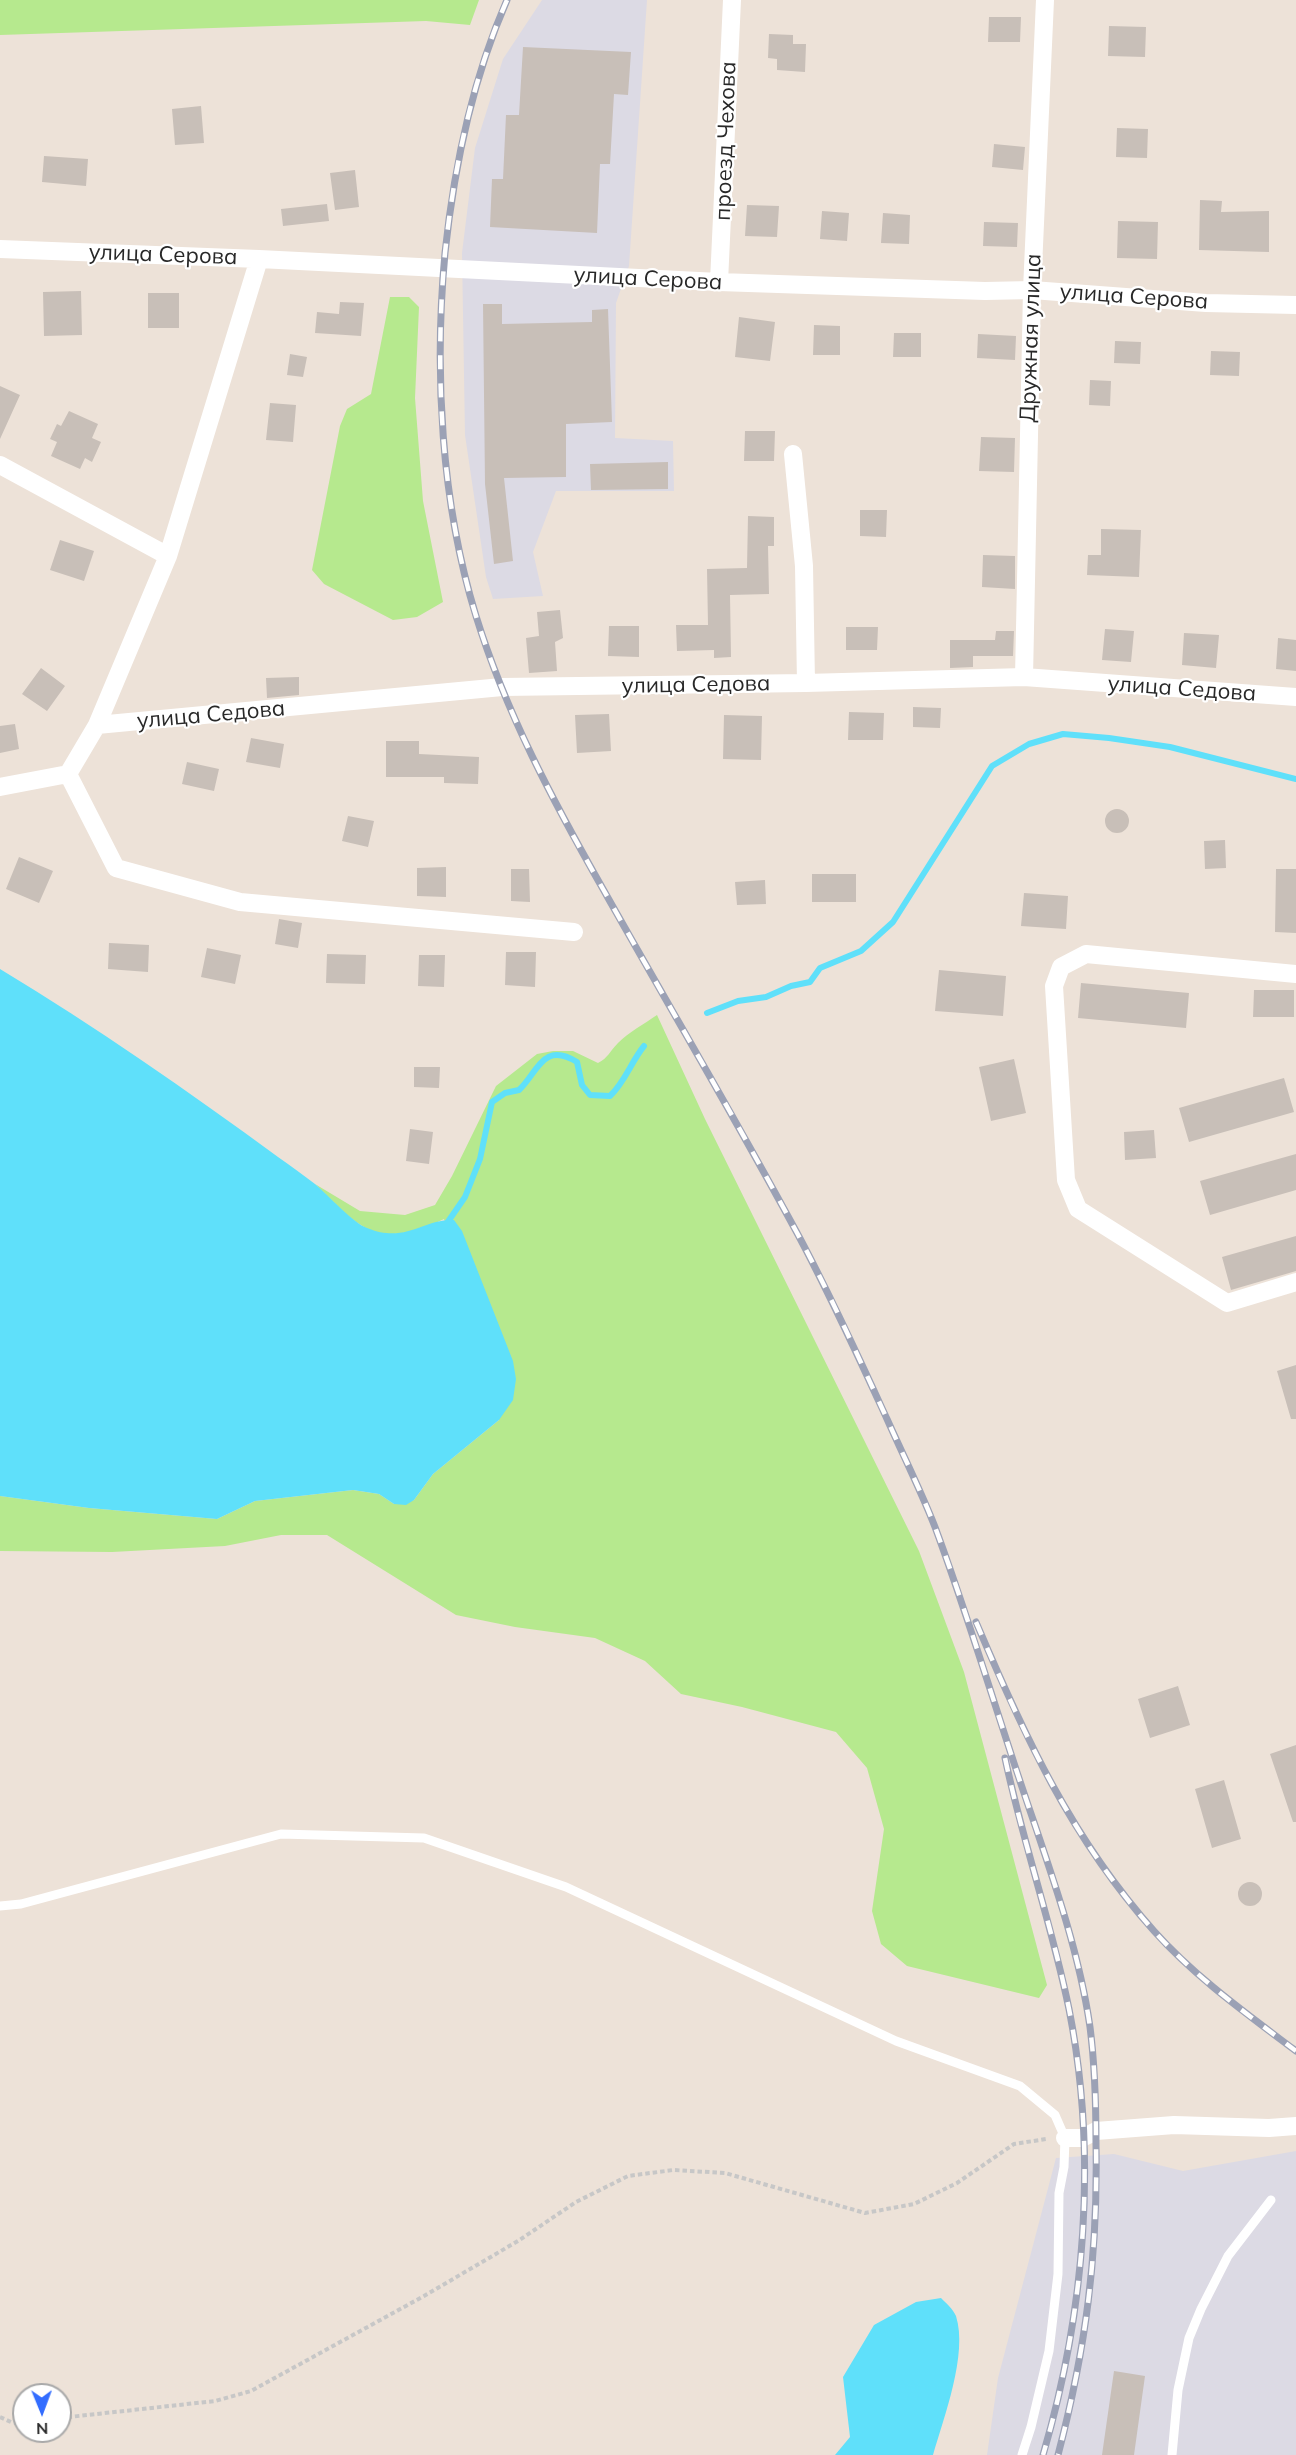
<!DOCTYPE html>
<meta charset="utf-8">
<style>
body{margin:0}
#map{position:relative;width:1296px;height:2455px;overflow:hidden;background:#ede2d8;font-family:Mulish,sans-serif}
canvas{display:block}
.north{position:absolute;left:12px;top:2383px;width:60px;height:60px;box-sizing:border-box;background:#fff;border:2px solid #a9a9a9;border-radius:50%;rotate:179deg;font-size:16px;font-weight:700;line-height:24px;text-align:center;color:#282828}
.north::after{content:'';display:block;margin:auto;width:21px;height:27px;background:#336dff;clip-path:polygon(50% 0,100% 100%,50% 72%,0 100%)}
</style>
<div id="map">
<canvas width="1296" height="2455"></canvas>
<div class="north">N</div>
</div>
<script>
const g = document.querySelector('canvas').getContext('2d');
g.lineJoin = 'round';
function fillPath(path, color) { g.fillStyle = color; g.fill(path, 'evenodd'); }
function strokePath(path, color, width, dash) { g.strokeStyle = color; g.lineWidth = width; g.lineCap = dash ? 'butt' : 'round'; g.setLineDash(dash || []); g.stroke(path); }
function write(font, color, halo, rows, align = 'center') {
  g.font = font + ' Mulish,sans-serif'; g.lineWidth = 4.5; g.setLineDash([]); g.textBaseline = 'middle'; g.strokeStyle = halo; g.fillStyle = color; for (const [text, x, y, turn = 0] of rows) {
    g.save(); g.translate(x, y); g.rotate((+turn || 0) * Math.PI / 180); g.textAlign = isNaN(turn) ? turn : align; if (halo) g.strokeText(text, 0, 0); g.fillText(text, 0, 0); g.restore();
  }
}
const industrial = new Path2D(`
 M542,0h105l-18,266 -13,37 -1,135 58,3 1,50h-118l-23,61 10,44 -50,3 -7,-22 -21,-142 -3,-182 13,-105 28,-89z
 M1296,2151v304h-309l11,-77 58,-220 58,-4 69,17z`);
const green = new Path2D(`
 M0,0h479l-9,25 -44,-4 -426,14z
 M390,297h19l10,10 -4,91 8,103 20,101 -26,15 -24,3 -69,-36 -12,-14 28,-144 7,-17 24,-15z
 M657,1015l48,104 214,432 45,121 83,313 -8,13 -132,-32 -26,-22 -9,-33 12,-82 -17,-61 -31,-36 -94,-25 -61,-13 -36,-33 -50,-23 -80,-11 -59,-12 -129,-80h-46l-56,11 -113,6 -112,-1v-55l89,12 128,11 38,-18 98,-11 26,4 15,10 20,-4 19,-26 66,-54 -55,-201c-23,11 -56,23 -80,8 -18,-10 -34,-29 -49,-43l45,27 45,4 30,-10 17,-29 44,-90 41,-32 16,-3h20l25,12c10,-5 12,-12 20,-20 11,-11 26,-19 39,-28z`);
const water = new Path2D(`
 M0,969c96,58 188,122 278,188 13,9 25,18 37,27 13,11 38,39 52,44 39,16 55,-9 87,-8l8,11 51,130 3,18 -3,21 -14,20 -66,54 -19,26 -8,5 -12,-1 -15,-10 -26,-4 -98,11 -38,18 -128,-11 -89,-12z
 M941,2298c5,5 12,11 15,18 12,38 -12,101 -23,139h-98l15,-18 -7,-60 31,-52 42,-23z`);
const stream = new Path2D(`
 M707,1013l31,-12 28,-4 25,-11 19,-4 10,-14 41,-17 32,-29 99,-156 37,-22 34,-10 46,4 61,9 126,32
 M445,1226l20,-29 15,-38 12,-57 13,-9 14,-3c19,-18 24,-49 58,-28l5,23 8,10 20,1c15,-14 21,-34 34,-50`);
const building = new Path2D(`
 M989,17h32l-1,25h-32z
 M1109,26l37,1 -1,30 -37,-1z
 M769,34l24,1v9h13l-1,28 -28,-2v-11l-9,-1z
 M523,47l108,5 -3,43 -14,-1 -4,70h-10l-3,69 -107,-6 2,-48h11l3,-64h13z
 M201,106l3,37 -29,2 -3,-36z
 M1117,128l31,1 -1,29 -31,-1z
 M994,144l31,3 -2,23 -31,-3z
 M44,156l44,3 -2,27 -44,-4z
 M355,170l4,37 -24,3 -5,-37z
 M1200,200l22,1 -1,11 48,-1v41l-70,-2z
 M327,204l2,17 -46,5 -2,-17z
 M747,205l32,1 -2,31 -32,-1z
 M822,211l27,2 -2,28 -27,-2z
 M883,213l27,2 -1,29 -28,-1z
 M1118,221l40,1 -1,37 -40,-1z
 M984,222l34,1 -1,24 -34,-1z
 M81,291l1,44 -38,1 -1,-44z
 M148,293h31v35h-31z
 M340,302l24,1 -3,33 -46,-3 2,-21 22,2z
 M483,304h19v20l90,-2v-12l16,-1 4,113 -46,2v53l-62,1 9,83 -19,3 -9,-80z
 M739,317l36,5 -5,39 -35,-4z
 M814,325l26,1v29h-27z
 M894,333h27v24h-28z
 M978,334l38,2 -1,24 -38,-2z
 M1115,341l26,1 -1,22 -26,-1z
 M1211,351l29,1 -1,24 -29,-1z
 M290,354l17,3 -4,20 -16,-2z
 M1090,380l21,1 -1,25 -21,-1z
 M0,386l20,9 -20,44z
 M270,403l26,2 -3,37 -27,-2z
 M69,411l29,13 -6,14 9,4 -9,20 -7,-4 -5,11 -29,-13 6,-14 -7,-3 7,-15 4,2z
 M745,431h30l-1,30h-30z
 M981,437l34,1 -1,34 -35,-1z
 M668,462v27l-77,1 -1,-26z
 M860,510h27l-1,27 -26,-1z
 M748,516l26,1v29h-6l1,48 -39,1 1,62 -17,1v-8l-37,1 -1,-26h32l-1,-56 40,-1z
 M1101,529l40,1 -2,47 -52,-2 1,-20h13z
 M60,540l34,11 -10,30 -34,-11z
 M983,555l32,1v33l-33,-2z
 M560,610l3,28 -8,4 2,29 -28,2 -3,-35 13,-2 -2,-24z
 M609,626h30v31l-31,-1z
 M846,627h32l-1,23h-31z
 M1105,629l29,2 -3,31 -29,-2z
 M996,631h18l-1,25h-40v11l-23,1v-28h45z
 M1184,633l35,2 -3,33 -34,-3z
 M1278,638l18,2v31l-20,-2z
 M41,668l24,18 -18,25 -25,-17z
 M299,677v18l-32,3 -1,-20z
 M913,707l28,1 -1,20 -27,-1z
 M849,712l35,1 -1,27h-35z
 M609,714l2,37 -34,2 -2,-38z
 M724,715l38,1 -1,44 -38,-1z
 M15,724l4,25 -19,4v-27z
 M251,738l33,6 -4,24 -34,-6z
 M386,741h33v13l60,3 -1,27 -34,-1v-6h-58z
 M187,762l32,7 -5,22 -32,-7z
 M1105 821a12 12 0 1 1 24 0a12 12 0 1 1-24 0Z
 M348,816l26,5 -6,26 -26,-6z
 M1225,840l1,28 -21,1 -1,-28z
 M19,857l34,14 -14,32 -33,-14z
 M446,867v30l-29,-1v-28z
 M511,869h18l1,33 -19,-1z
 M1276,869h20v64l-21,-1z
 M812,874h44v28h-44z
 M765,880l1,24 -29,1 -2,-23z
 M1024,893l44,3 -2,33 -45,-3z
 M279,919l23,4 -4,25 -23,-4z
 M109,943l40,2 -1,27 -40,-3z
 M207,948l34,7 -6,29 -34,-7z
 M506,952h30l-1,35 -30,-2z
 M327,954l39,1 -1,29 -39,-1z
 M419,955h26l-1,32 -26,-1z
 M939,970l67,6 -3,40 -68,-5z
 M1081,983l108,10 -3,35 -108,-10z
 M1254,990h40v27h-41z
 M1014,1059l12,54 -35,8 -12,-54z
 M414,1067h26l-1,21 -25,-1z
 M1284,1078l10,34 -105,30 -10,-34z
 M410,1129l23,3 -4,32 -23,-3z
 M1154,1130l2,28 -31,2 -1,-28z
 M1296,1154v36l-86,25 -10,-34z
 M1296,1236v35l-65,19 -9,-33z
 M1296,1365v54h-5l-14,-48z
 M1178,1686l12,39 -40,13 -12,-39z
 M1296,1745v77h-3l-23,-68z
 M1224,1780l17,59 -29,9 -17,-59z
 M1238 1894a12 12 0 1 1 24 0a12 12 0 1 1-24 0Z
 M1114,2371l31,5 -11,79h-32z`);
const path = new Path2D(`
 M0,2417l13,6 11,-1
 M60,2418l155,-17 36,-10 173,-95 94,-55 58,-39 52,-26 45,-6 52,3 140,40 49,-9 43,-21 57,-39 32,-5`);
const lane = new Path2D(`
 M0,1906l21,-2 260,-70 143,4 142,49 330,154 124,45 35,29 10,23 -1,29 -5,26 -1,81 -9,77 -18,76 -9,28
 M1172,2455l6,-65 11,-52 12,-29 27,-53 43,-56`);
const street = new Path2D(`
 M0,249l259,10 460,23 266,9 47,-1 174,13 90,2
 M719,282l13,-282
 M793,454l11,112 2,117
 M0,465l168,91
 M1024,677l8,-387 13,-290
 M97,725l405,-38 304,-4 218,-6 272,20
 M68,774l48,94 124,34 334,30
 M68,774l29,-49 71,-169 91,-297
 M0,787l68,-13
 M1296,974l-210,-20 -25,13 -7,19 12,194 12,29 149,94 69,-21
 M1065,2138h17l14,-7 78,-6 95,3 27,-2`);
const rail = new Path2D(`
 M507,0c-35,80 -53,167 -62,253 -11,118 -4,250 31,363 30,97 77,185 127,273 64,114 131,227 193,342 33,61 62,125 91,188 16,36 34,72 48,108 29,78 53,157 79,236 28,86 63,174 76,264 5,39 6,78 6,117 2,111 -10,204 -38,311
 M976,1622c48,113 95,216 178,309 41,46 93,83 142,120
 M1005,1758c18,85 47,167 64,251 29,147 16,303 -26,446`);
const streetNames = [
 ["проезд Чехова",726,141,-88],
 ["улица Серова",163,255,2],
 ["улица Серова",648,279,3],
 ["улица Серова",1134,297,4],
 ["Дружная улица",1031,338,-88],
 ["улица Седова",696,685,-1],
 ["улица Седова",1182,689,4],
 ["улица Седова",211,715,-5]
];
fillPath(industrial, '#dcdae4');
fillPath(green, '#b6e98e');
fillPath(water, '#5fe0fa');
strokePath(stream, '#5fe0fa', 6);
fillPath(building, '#c8bfb8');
strokePath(path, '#c7c7c7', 4, [4.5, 3]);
strokePath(lane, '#fff', 9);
strokePath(street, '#fff', 18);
strokePath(rail, '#9ba1b5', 7);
strokePath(rail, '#fff', 4.5, [14]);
write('22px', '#282828', '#fff', streetNames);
</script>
